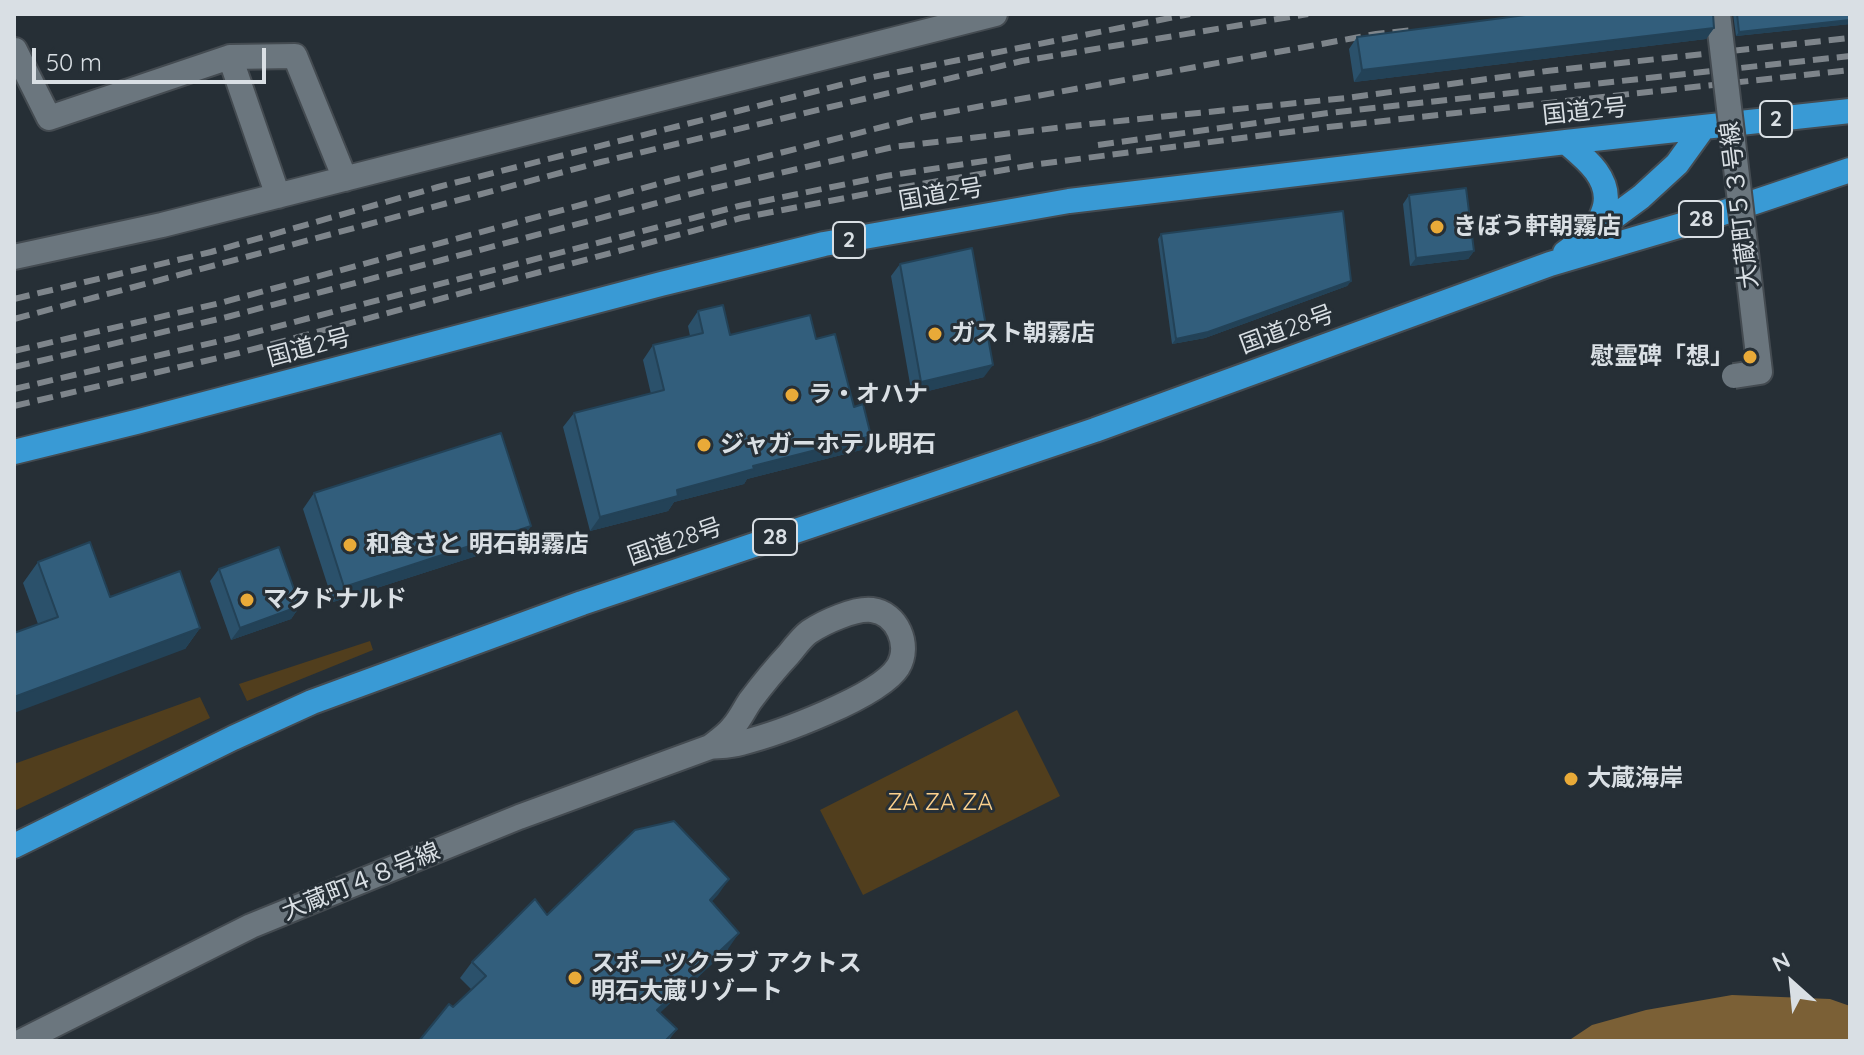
<!DOCTYPE html>
<meta charset="utf-8">
<style>
body{margin:0}
#map{position:relative;width:1864px;height:1055px;overflow:hidden;background:#262f36;font-family:Quicksand,sans-serif}
canvas{display:block}
.frame{position:absolute;inset:0;border:16px solid #d9dfe4;pointer-events:none}
.north{position:absolute;left:1752px;top:943px;width:80px;height:80px;-webkit-text-stroke:6px #262f36;paint-order:stroke;rotate:333deg;font-size:22px;font-weight:700;line-height:32px;text-align:center;color:#d9dfe4}
.north::after{content:'';display:block;margin:auto;width:28px;height:36px;background:#d9dfe4;clip-path:polygon(50% 0,100% 100%,50% 72%,0 100%)}
.scale{position:absolute;left:32px;top:48px;width:234px;height:36px;box-sizing:border-box;border:4px solid #d9dfe4;border-top:0;padding-left:10px;font-size:24px;line-height:28px;white-space:nowrap;color:#d9dfe4;-webkit-text-stroke:6px #262f36;paint-order:stroke}
</style>
<div id="map">
<canvas width="1864" height="1055"></canvas>
<div class="frame"></div>
<div class="north">N</div>
<div class="scale">50 m</div>
</div>
<script>
const g = document.querySelector('canvas').getContext('2d');
g.lineJoin = 'round';
function fillPath(path, color) { g.fillStyle = color; g.fill(path, 'evenodd'); }
function strokePath(path, color, width, dash) { g.strokeStyle = color; g.lineWidth = width; g.lineCap = dash ? 'butt' : 'round'; g.setLineDash(dash || []); g.stroke(path); }
function write(font, color, halo, rows, align = 'center') {
  g.font = font + ' Quicksand,"Noto Sans JP",sans-serif'; g.lineWidth = 6; g.setLineDash([]); g.textBaseline = 'middle'; g.strokeStyle = halo; g.fillStyle = color; for (const [text, x, y, turn = 0] of rows) {
    g.save(); g.translate(x, y); g.rotate((+turn || 0) * Math.PI / 180); g.textAlign = isNaN(turn) ? turn : align; if (halo) g.strokeText(text, 0, 0); g.fillText(text, 0, 0); g.restore();
  }
}
const green = new Path2D(`
 M370,641l3,9 -126,51 -8,-17z
 M200,697l10,21 -196,93v-47z
 M1017,710l43,86 -197,99 -43,-85z`);
const water = new Path2D(`
 M1732,995l98,4 20,7v35h-282l24,-16 54,-15z`);
const street = new Path2D(`
 M15,50l34,68 181,-61 48,139
 M230,57l65,-1 50,123
 M14,257l148,-32 833,-211
 M22,1041l229,-115 268,-109 191,-70c10,-1 21,-1 31,-4 36,-9 138,-46 157,-76 13,-22 -1,-54 -26,-57 -17,-2 -48,12 -63,22 -8,6 -14,15 -20,22 -14,15 -27,31 -39,47 -6,9 -10,18 -17,26 -6,8 -15,14 -23,20`);
const highway = new Path2D(`
 M1566,142c19,16 45,36 39,64 -2,9 -7,17 -10,25
 M1565,253l76,-56 36,-33 26,-36
 M14,452l122,-30 525,-138 163,-40 245,-43 497,-59 284,-31
 M14,846l219,-108 79,-36 270,-99 513,-173 455,-166 169,-50 131,-44`);
const rail = new Path2D(`
 M1098,145l230,-32 522,-57
 M14,299l197,-47 227,-65 430,-109 322,-64
 M14,319l587,-157 421,-101 286,-47
 M14,351l206,-48 449,-122 253,-64 454,-83 37,-4
 M14,367l213,-50 479,-127 187,-43 197,-23 256,-26 201,-27 303,-33
 M14,389l219,-51 506,-132 147,-30 125,-19
 M14,406l225,-53 502,-135 151,-29 147,-25 289,-37 522,-57`);
const streetBridge = new Path2D(`
 M1718,14l42,358 -26,4`);
const wall = new Path2D(`
 M1733,14h117v10l-114,12z
 M1714,28l-8,11 -352,43 -5,-33 8,-12z
 M1409,195l65,56 -6,8 -58,7 -7,-62z
 M1161,234l190,47 -4,5 -142,52 -33,6 -14,-105z
 M900,264l84,113 -72,18 -21,-119z
 M698,311l32,24 86,4 45,111 -114,29 -3,5 -70,18 -6,9 -78,20 -27,-104 11,-14 77,-19 -8,-34 10,-15 37,-9 -2,-10z
 M314,493l217,33 -11,16 -187,60 -30,-93z
 M38,562l72,35 90,31 -15,21 -147,-25 -15,-41z
 M219,569l81,37 -9,13 -60,21 -21,-59z
 M729,879l-18,23 17,47 -68,63 17,17 -9,12h-249l53,-51 -12,-12 12,-16 75,-47z`);
const shadedWall = new Path2D(`
 M1850,20v4l-114,12 3,-4z
 M1714,28l-8,11 -352,43 8,-12z
 M1474,251l-6,8 -58,7 6,-8z
 M1351,281l-4,5 -142,52 -33,6 4,-5z
 M993,365l-9,12 -72,18 9,-13z
 M871,436l-10,14 -114,29 -3,5 -70,18 -6,9 -78,20 10,-14 77,-27 76,-24z
 M531,526l-11,16 -187,60 11,-15z
 M300,606l-9,13 -60,21 9,-12z
 M200,628l-15,21 -171,64v-16z
 M729,879l-11,16 -20,21 12,-16z
 M739,933l-11,16 -82,77 11,-16z`);
const building = new Path2D(`
 M1533,14h180l1,14 -352,42 -5,-33z
 M1737,14h113v6l-111,12z
 M1466,188l8,63 -58,7 -7,-63z
 M1343,211l8,70 -143,51 -32,7 -15,-105z
 M972,248l21,117 -72,17 -21,-118z
 M723,305l7,30 80,-20 6,24 19,-5 19,73 9,-3 8,32 -118,30 1,3 -77,21 1,6 -78,21 -26,-104 90,-23 -11,-45 50,-12 -5,-22z
 M501,433l30,93 -187,61 -30,-94z
 M90,542l20,55 70,-26 20,57 -186,69v-64l44,-16 -20,-55z
 M279,547l21,59 -60,22 -21,-59z
 M674,821l55,58 -19,21 29,33 -82,77 20,19 -12,12h-246l30,-37 4,3 33,-31 -14,-14 63,-63 12,16 88,-85z`);
const markers = [
 [1437,227,8,"#e9aa38"],
 [935,334,8,"#e9aa38"],
 [1750,357,8,"#e9aa38"],
 [792,395,8,"#e9aa38"],
 [704,445,8,"#e9aa38"],
 [350,545,8,"#e9aa38"],
 [247,600,8,"#e9aa38"],
 [1571,779,8,"#e9aa38"],
 [575,978,8,"#e9aa38"]
];
const shields = [
 [1776,119,32],
 [1701,219,44],
 [849,240,32],
 [775,537,44]
];
const shieldNames = [
 ["2",1776,119],
 ["28",1701,219],
 ["2",849,240],
 ["28",775,537]
];
const streetNames = [
 ["国道2号",1585,112,-6],
 ["国道2号",941,195,-10],
 ["大蔵町５３号線",1740,205,-97],
 ["国道28号",1287,330,-20],
 ["国道2号",309,348,-15],
 ["国道28号",675,542,-19],
 ["大蔵町４８号線",361,882,-22]
];
const poiNames = [
 ["きぼう軒朝霧店",1453,227],
 ["ガスト朝霧店",951,334],
 ["慰霊碑「想」",1734,357,"right"],
 ["ラ・オハナ",808,395],
 ["ジャガーホテル明石",720,445],
 ["和食さと 明石朝霧店",366,545],
 ["マクドナルド",263,600],
 ["大蔵海岸",1587,779],
 ["スポーツクラブ アクトス",591,964],
 ["明石大蔵リゾート",591,992]
];
const parkNames = [
 ["ZA ZA ZA",940,803]
];
fillPath(green, '#513e1d');
fillPath(water, '#7b6036');
strokePath(street, '#444b51', 28);
strokePath(highway, '#444b51', 28);
strokePath(street, '#6b767e', 24);
strokePath(highway, '#399ad5', 24);
strokePath(rail, '#7e858b', 6, [16, 8]);
strokePath(streetBridge, '#444b51', 28, []);
strokePath(streetBridge, '#6b767e', 24);
fillPath(wall, '#2b516b');
fillPath(shadedWall, '#234257');
fillPath(building, '#325e7c');
strokePath(building, '#234257', 2);
for (const [x, y, r, color] of markers) { const dot = new Path2D(); dot.arc(x, y, r, 0, 2 * Math.PI); g.fillStyle = color; g.fill(dot); strokePath(dot, '#262f36', 3); }
for (const [x, y, w] of shields) { const box = new Path2D(); box.roundRect(x - w / 2, y - 18, w, 36, 6); g.fillStyle = '#262f36'; g.fill(box); strokePath(box, '#d9dfe4', 2); }
write('bold 22px', '#d9dfe4', null, shieldNames);
write('24px', '#d9dfe4', '#262f36', streetNames);
write('bold 24px', '#d9dfe4', '#262f36', poiNames, 'left');
write('24px', '#fbd08c', '#262f36', parkNames);
</script>
